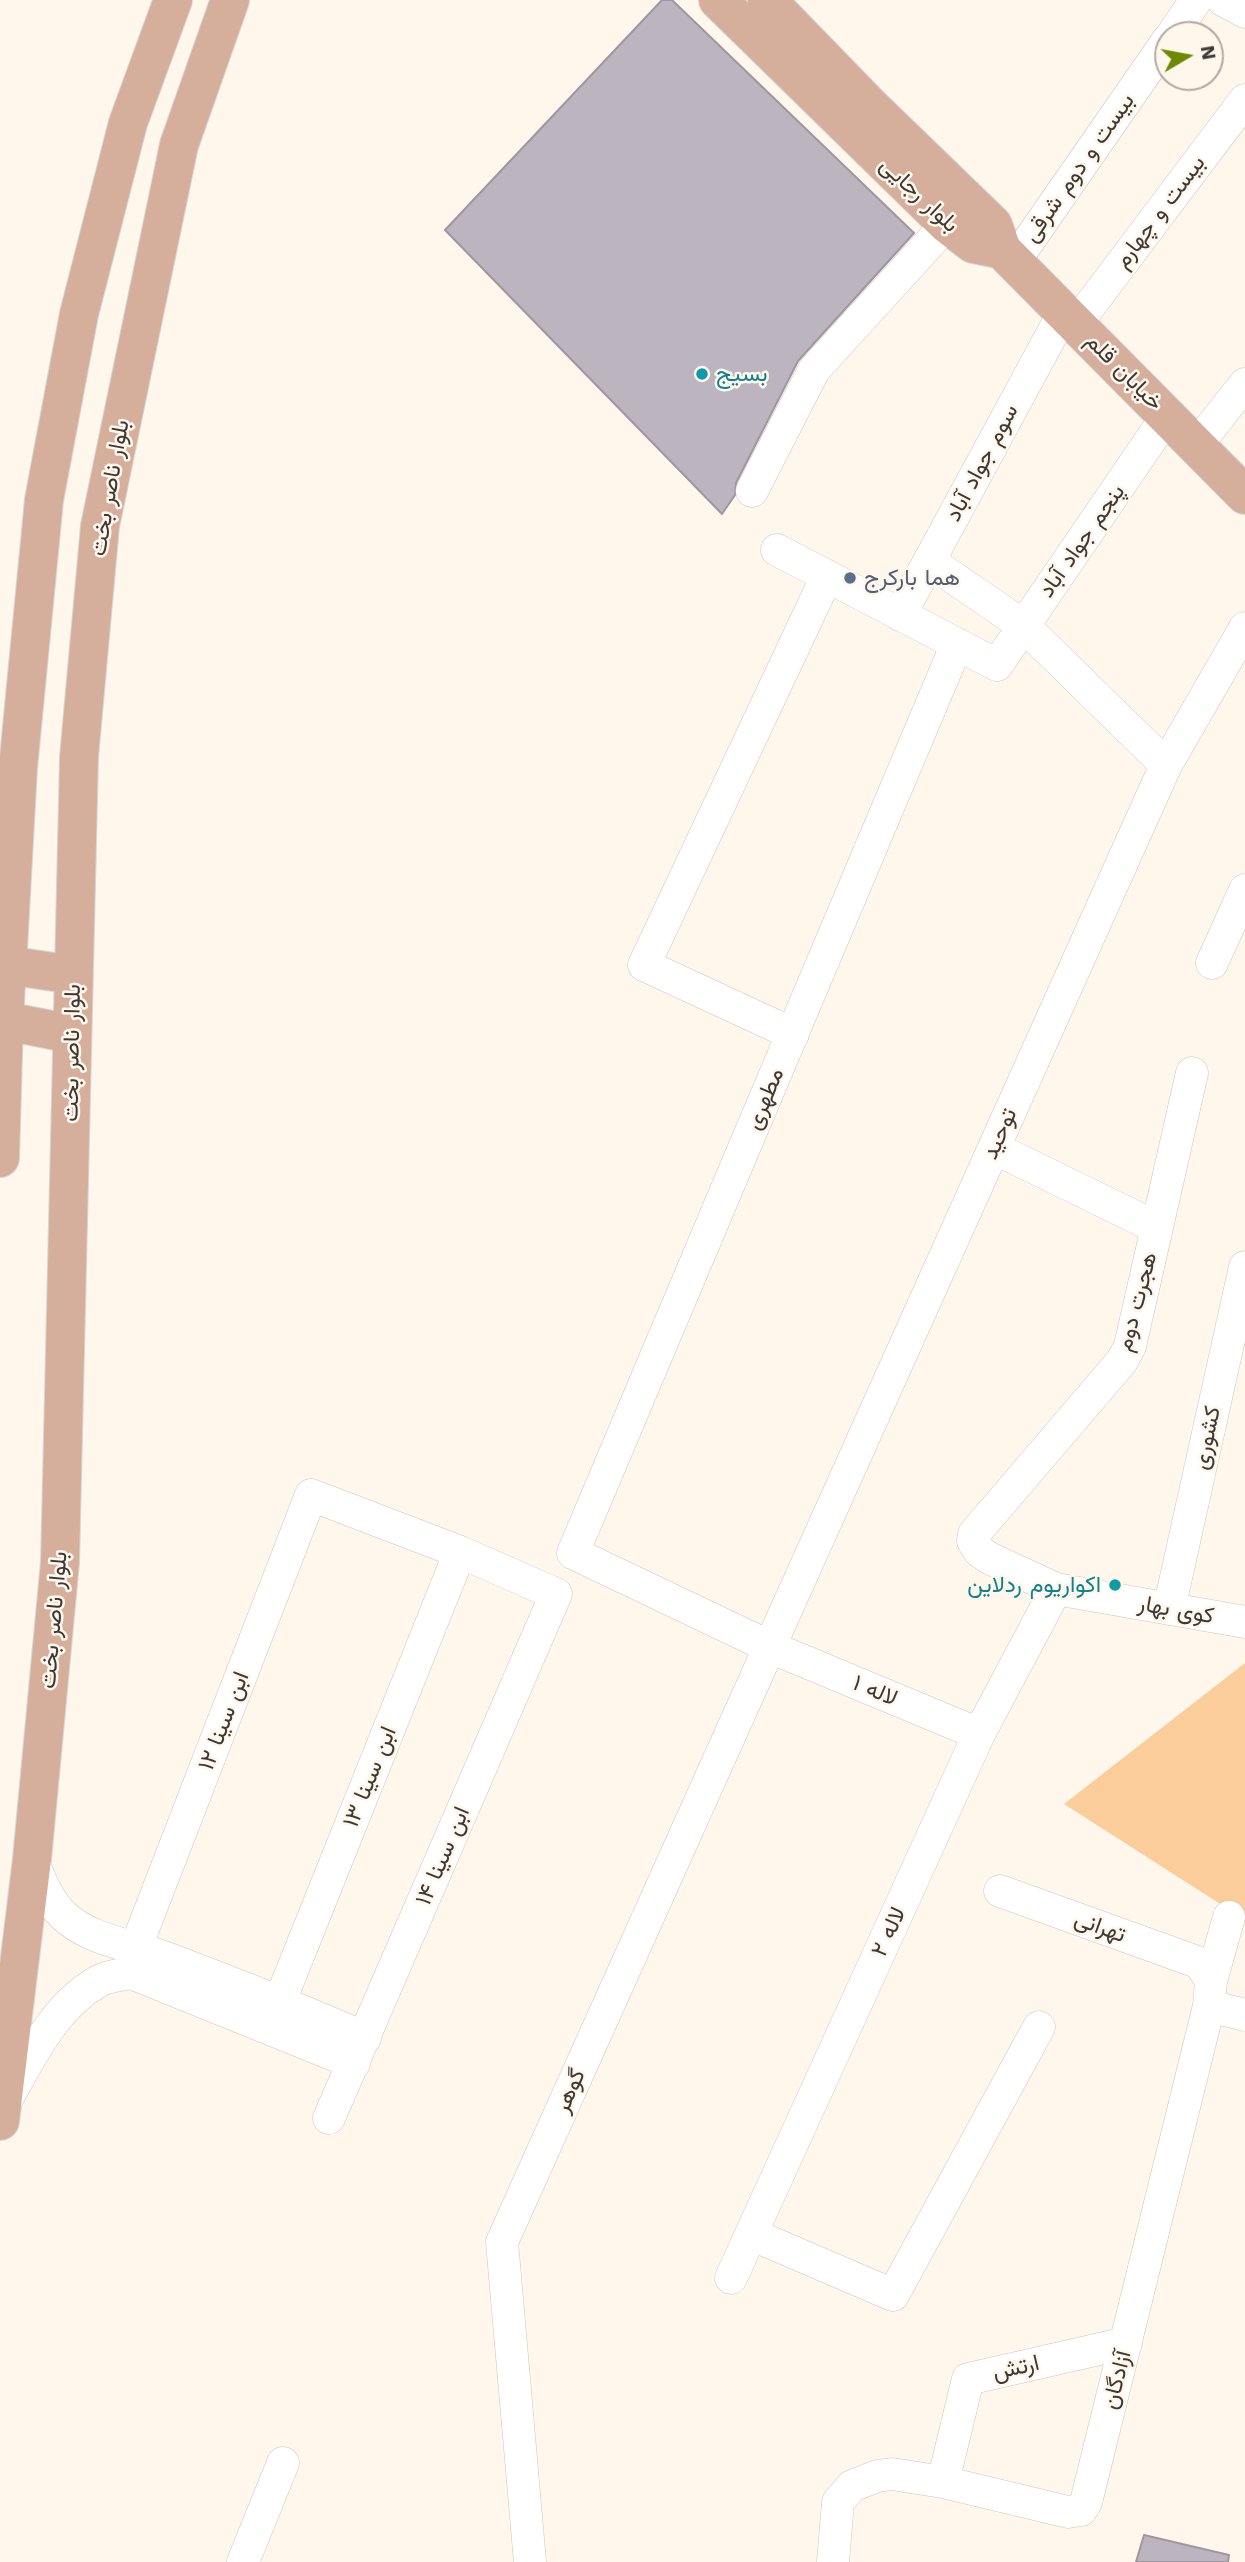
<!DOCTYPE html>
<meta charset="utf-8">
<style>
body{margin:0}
#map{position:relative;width:1245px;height:2562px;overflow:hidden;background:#fff6ec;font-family:"Work Sans",sans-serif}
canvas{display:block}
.north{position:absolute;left:1154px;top:21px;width:70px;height:70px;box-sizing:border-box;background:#fff6ec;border:2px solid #b1aaa3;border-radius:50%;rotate:80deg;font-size:19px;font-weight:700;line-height:28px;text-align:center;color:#3c3835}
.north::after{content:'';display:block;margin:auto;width:24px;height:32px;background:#6d8900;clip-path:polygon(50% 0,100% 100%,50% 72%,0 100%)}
</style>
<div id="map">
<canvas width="1245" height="2562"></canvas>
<div class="north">N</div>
</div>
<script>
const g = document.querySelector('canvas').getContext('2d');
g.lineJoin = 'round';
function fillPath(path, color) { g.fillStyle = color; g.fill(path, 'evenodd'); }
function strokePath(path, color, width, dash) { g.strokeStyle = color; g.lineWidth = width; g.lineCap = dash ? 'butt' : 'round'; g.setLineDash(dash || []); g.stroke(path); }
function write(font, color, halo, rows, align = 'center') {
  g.font = font + ' "Work Sans",Vazirmatn,sans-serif'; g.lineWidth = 5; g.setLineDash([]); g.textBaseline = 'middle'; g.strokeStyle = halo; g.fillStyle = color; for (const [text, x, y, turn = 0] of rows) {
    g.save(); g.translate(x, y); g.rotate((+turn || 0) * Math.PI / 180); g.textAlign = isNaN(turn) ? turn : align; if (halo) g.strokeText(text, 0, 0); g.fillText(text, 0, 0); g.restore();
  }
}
const green = new Path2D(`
 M1245,1663v254l-6,-1 -175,-112z`);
const building = new Path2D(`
 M662,0h10l242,233 -116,128 -62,122 -1,12 -13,19 -277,-284z
 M1144,2535l85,20 -1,7h-92z`);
const minor = new Path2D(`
 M1223,0l22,12
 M1172,35l24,-35
 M1014,262l154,-222
 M1076,324l169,-224
 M1196,446l49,-62
 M752,491l62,-121 133,-146
 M777,550l220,115 170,-249
 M929,561l95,65 142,139
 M900,615l164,-303
 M957,644l-384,909 197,94 209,87
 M1212,963l33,-73
 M793,1034l-149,-69 183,-389
 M1192,1073l-62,273 -8,15 -148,173 -1,7 6,10 10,7 67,31 189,33
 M994,1148l162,79
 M1169,1609l76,-342
 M32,1859c8,21 15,40 31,56 26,25 65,29 98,41 69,26 137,52 204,82
 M131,1973l5,-26 175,-452 149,57 96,42 -227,524
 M1211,1981l18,-64
 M280,2001l180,-449
 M1209,2006l36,9
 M6,2100c25,-43 48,-94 93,-119 9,-5 21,-6 32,-8l223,90
 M751,2234l142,61 146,-268
 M731,2278l248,-544 77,-145
 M943,2482l25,-103 158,-36
 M243,2562l40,-99
 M530,2562l-28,-320 664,-1477 79,-137
 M833,2562l5,-60 14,-16 25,-10 15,-2 51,8 125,30 13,-2 5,-8 123,-496 2,-25 -11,-18 -200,-72`);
const major = new Path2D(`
 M718,0l229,224 26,20 29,6
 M767,0l104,107 122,118 9,25 243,245
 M0,964l74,11
 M0,1020l72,14
 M0,1158l4,-137 14,-253 26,-268 35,-186 49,-191 45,-123
 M0,2121l32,-262 28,-297 19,-805 21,-231 79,-381 51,-145`);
const markers = [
 [702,374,7,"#0f9aa8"],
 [850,578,7,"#5c6f8a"],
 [1115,1585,7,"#0f9aa8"]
];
const streetNames = [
 ["بیست و دوم شرقی",1079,168,-55],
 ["بلوار رجایی",919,195,43],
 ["بیست و چهارم",1160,212,-53],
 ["خیابان قلم",1124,372,45],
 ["سوم جواد آباد",982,463,-62],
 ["بلوار ناصر بخت",110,488,-80],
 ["پنجم جواد آباد",1082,541,-55],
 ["بلوار ناصر بخت",72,1053,-89],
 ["مطهری",765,1099,-67],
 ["توحید",1000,1134,-66],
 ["هجرت دوم",1137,1302,-75],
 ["کشوری",1207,1438,-78],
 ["کوی بهار",1176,1610,10],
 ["بلوار ناصر بخت",54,1620,-85],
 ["لاله ۱",875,1691,23],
 ["ابن سینا ۱۲",224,1721,-69],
 ["ابن سینا ۱۳",370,1777,-68],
 ["ابن سینا ۱۴",443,1856,-67],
 ["تهرانی",1100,1927,20],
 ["لاله ۲",889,1932,-65],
 ["گوهر",570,2091,-66],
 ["ارتش",1016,2368,-13],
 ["آزادگان",1117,2380,-76]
];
const cultureNames = [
 ["بسیج",716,374],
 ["اکواریوم ردلاین",1101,1585,"right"]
];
const serviceNames = [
 ["هما بارکرج",864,578]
];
fillPath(green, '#facd9b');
fillPath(building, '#bcb4be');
strokePath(building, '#9f97a0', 2);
strokePath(minor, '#cfc6bc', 33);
strokePath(major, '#d8d7d7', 40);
strokePath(minor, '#fff', 32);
strokePath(major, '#d6af9c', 38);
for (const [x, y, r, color] of markers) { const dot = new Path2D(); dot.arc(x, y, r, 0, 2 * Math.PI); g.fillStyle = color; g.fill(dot); strokePath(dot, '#fff6ec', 2.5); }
write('23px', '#3c3835', '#fff6ec', streetNames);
write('23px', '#0d838f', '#fff6ec', cultureNames, 'left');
write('23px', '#4e5e75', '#fff6ec', serviceNames, 'left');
</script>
